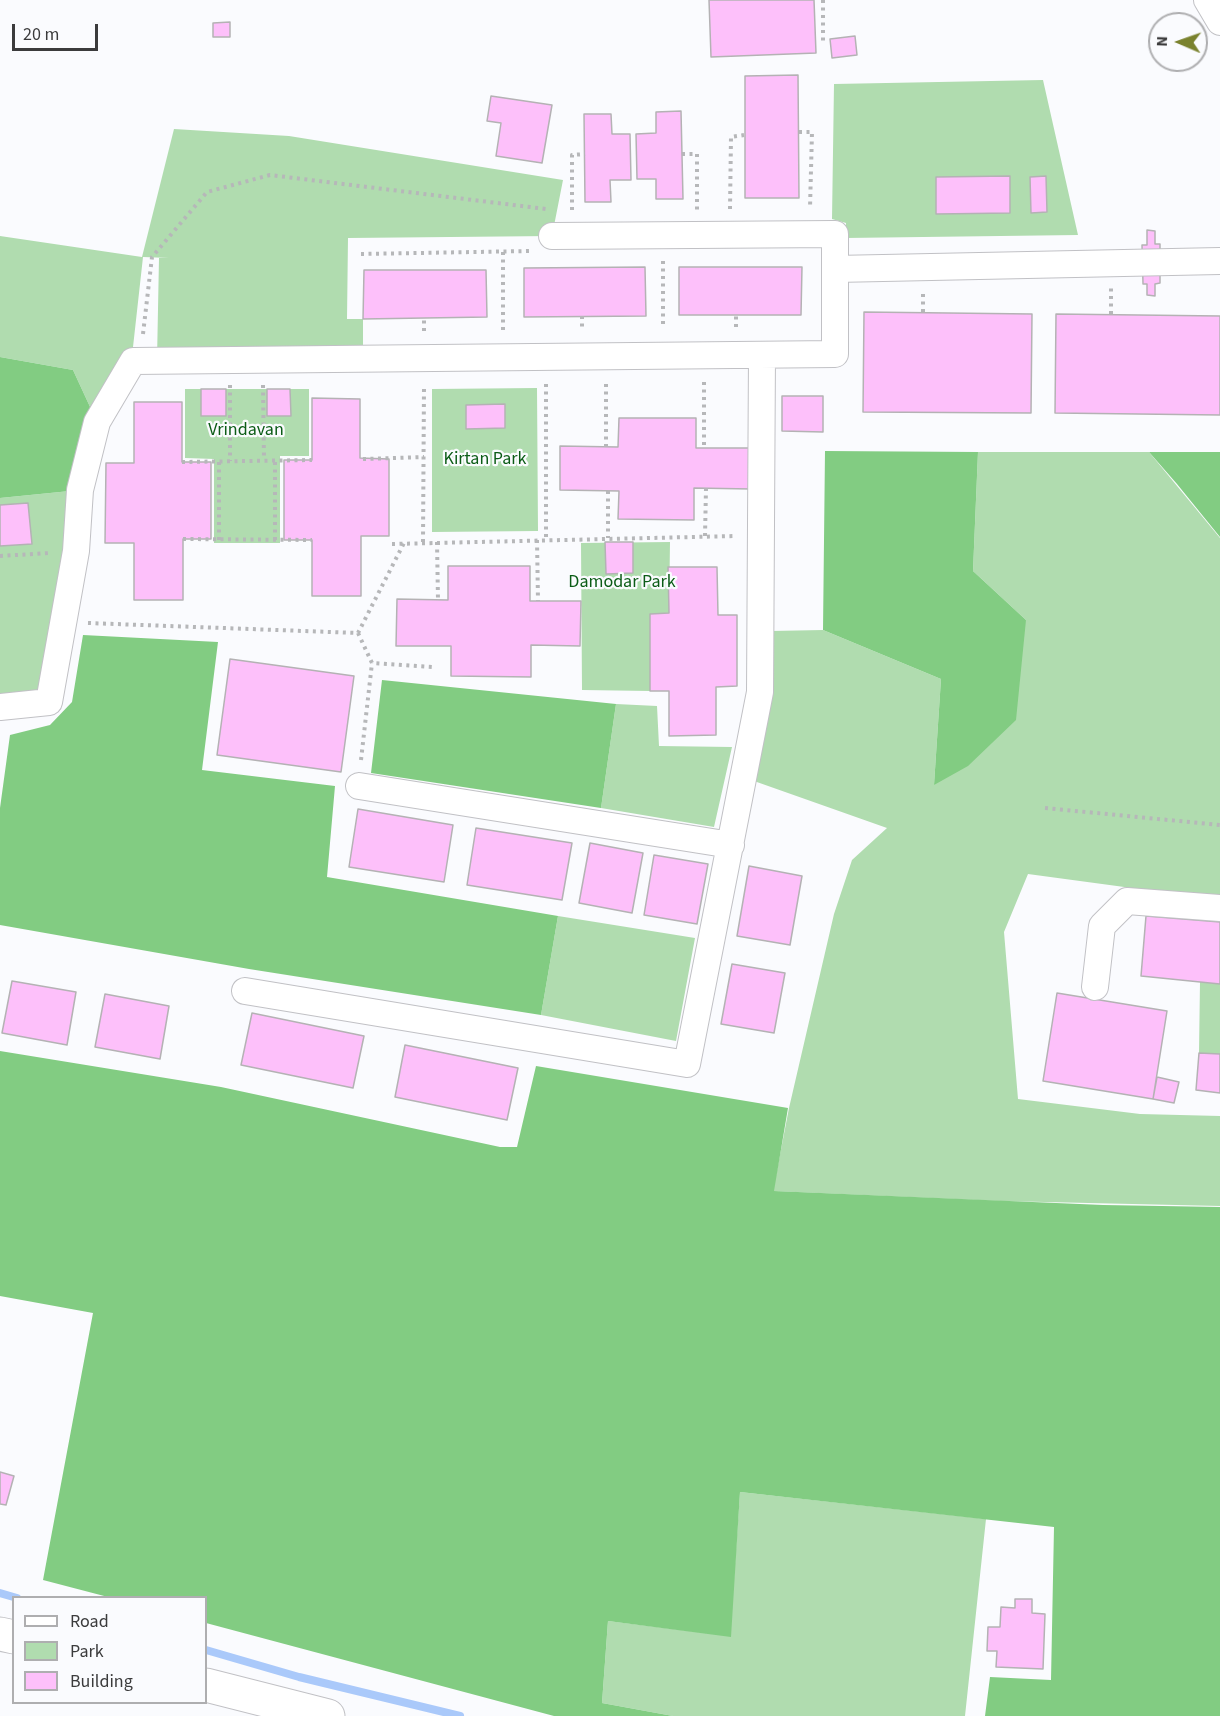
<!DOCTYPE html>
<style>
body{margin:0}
#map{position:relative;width:1220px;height:1716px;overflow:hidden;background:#fafbfe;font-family:"Source Sans 3",sans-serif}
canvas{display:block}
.legend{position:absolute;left:12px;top:1596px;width:195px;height:108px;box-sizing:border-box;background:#fafbfe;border:2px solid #aeaeb0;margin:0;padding:8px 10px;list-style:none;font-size:18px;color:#3b3b3c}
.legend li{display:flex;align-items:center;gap:12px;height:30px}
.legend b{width:30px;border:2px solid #aeaeb0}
.north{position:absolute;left:1148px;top:12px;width:60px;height:60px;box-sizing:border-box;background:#fafbfe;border:2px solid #aeaeb0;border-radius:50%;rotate:272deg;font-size:16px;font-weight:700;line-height:24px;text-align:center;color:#3b3b3c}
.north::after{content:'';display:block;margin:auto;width:21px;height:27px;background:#7a822e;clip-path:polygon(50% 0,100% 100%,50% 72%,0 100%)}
.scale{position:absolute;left:12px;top:24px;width:86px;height:27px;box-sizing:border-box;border:3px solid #3b3b3c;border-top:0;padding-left:8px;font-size:18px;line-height:21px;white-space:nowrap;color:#3b3b3c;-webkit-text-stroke:4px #fafbfe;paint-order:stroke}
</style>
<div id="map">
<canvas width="1220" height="1716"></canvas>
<ul class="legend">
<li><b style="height:8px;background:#fff"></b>Road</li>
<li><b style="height:16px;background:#b0dcaf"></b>Park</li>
<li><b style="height:16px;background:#fdc0fa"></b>Building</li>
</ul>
<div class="north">N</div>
<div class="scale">20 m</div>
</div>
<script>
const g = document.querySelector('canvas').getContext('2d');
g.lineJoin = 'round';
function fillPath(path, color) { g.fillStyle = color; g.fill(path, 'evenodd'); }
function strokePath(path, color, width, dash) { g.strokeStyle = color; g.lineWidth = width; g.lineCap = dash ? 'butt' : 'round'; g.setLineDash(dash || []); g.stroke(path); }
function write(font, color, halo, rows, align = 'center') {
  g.font = font + ' "Source Sans 3",sans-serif'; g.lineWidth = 4.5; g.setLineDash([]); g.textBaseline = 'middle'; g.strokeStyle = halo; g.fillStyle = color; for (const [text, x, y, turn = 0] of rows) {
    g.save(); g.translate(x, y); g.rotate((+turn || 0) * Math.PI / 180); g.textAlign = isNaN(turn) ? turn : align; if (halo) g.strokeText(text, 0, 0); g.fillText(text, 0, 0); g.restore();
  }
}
const green = new Path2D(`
 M1043,80l35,155 -233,3 1,-15 -14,-4 2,-135z
 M174,129l115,7 274,44 -11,56 -204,2 -1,81h16v40l-206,1 2,-102h10l-26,-1 -11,99 -35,66 -24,-52 -73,-13v-121l142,21z
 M537,388l1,143 -106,1v-143z
 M185,389h124v67h-29v87h-66v-84l-29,-1z
 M978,452h171l71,86v360l-29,-2 -163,-22 -24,58 14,167 122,15 80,2v90l-219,-5 -228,-10 16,-83 45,-194 18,-54 35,-32 -133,-47 17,-150 52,-1 118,49 -7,106 92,-165 -53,-49z
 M80,490l-30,207 -50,7v-206z
 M670,542l-1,71 -19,1v77l-68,-1 -1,-147z
 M616,704l41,2 2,40 73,1 -18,80 -113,-19z
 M558,916l137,22 -19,103 -135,-26z
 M1200,982l20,2v70l-21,-1z
 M740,1492l246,27 -21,197h-292l-71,-13 6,-82 122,15z`);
const forest = new Path2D(`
 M0,357l73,13 24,52 -17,68 -80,8z
 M825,451l153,1 -5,119 53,49 -10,100 -48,46 -34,19 7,-106 -118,-49z
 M1149,452h71v85l-43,-53z
 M83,635l135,7 -16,128 133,16 -8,91 231,39 -17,99 -292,-46 -249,-44v-117l10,-73 40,-10 22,-23z
 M382,680l234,24 -15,104 -230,-35z
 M0,1051l221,36 279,60h17l19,-81 252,42 -14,83 329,14 117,2v509h-235l5,-39 61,3 3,-153 -314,-35 -9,145 -123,-16 -6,82 71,13h-119l-348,-93v-25l-98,-1 -65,-17 50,-267 -93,-17z`);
const stream = new Path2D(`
 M0,1593l17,5
 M206,1650l93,27 161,39`);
const building = new Path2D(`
 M709,0h105l2,53 -105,4z
 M230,22v15h-17v-14z
 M855,36l2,19 -25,3 -2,-19z
 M798,75l1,123h-54v-122z
 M491,96l61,9 -10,58 -46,-7 5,-33 -14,-2z
 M681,111l2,88h-27v-20h-19l-1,-45 20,-1v-21z
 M584,114h27l1,20h18l1,46h-21l1,22h-26z
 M1010,176v37l-74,1v-37z
 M1046,176l1,36 -16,1 -1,-36z
 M1147,230l8,1v13h5v39l-5,1v12l-8,-1v-11h-4l-1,-39h5z
 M645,267l1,49 -122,1v-49z
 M679,267h123l-1,48h-122z
 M364,270h122l1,47 -124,2z
 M864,312l168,2 -1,99 -168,-1z
 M1056,314l164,2v99l-165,-2z
 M201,389h25v27h-25z
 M267,389h23l1,27h-24z
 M782,396h41v36l-41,-1z
 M312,398l48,1v59l29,1v77h-28v60h-49v-56h-28v-80h28z
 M134,402h48v60h29v77h-28v61h-49v-57h-29l1,-80h28z
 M505,404v24l-39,1v-24z
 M619,418h77v30h55v41l-57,-1v32l-76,-1 1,-28 -59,-1v-44l58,1z
 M28,503l4,41 -32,2v-41z
 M605,542h28v31l-27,1z
 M448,566h82v35h51l-1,45 -49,-1v32l-80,-1v-30h-55l1,-47 51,1z
 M668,567h49l1,48h19v71l-21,1v48l-47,1v-45h-19v-77l19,-1z
 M230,659l124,17 -13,96 -124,-17z
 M358,809l95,16 -9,57 -95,-15z
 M476,828l96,15 -10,57 -95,-15z
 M590,843l53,10 -11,60 -53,-10z
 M654,855l54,9 -11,60 -53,-9z
 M749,866l53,10 -12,69 -53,-9z
 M1146,916l74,6v62l-79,-8z
 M732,964l53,9 -11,60 -53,-9z
 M12,981l64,11 -9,53 -65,-12z
 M1057,993l110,18 -14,88 -110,-18z
 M105,994l64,12 -9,53 -65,-12z
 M252,1013l112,23 -11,52 -112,-23z
 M405,1045l113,23 -11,52 -112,-23z
 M1199,1053l21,1v39l-24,-3z
 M1157,1077l22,5 -5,21 -21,-4z
 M0,1472l14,4 -8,29 -6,-1z
 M1015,1599h17v14l13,1 -2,55 -47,-2 1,-16h-10l1,-24h12l1,-20 14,1z`);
const path = new Path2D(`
 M823,0v42
 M799,132h13l-2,76
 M682,154h15v56
 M730,209l1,-72 13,-2
 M572,210v-55l13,-1
 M503,252v78
 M361,254l170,-3
 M663,261v67
 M923,294v19
 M1111,314v-26
 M582,316v14
 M736,327v-12
 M424,331v-14
 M143,334l9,-77 55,-65 63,-17 276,34
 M704,382v66
 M546,384v156
 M230,385v76
 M263,385l1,75
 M606,447v-65
 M363,459l61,-2
 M182,462l130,-2
 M608,491v47
 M705,536l1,-48
 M183,539l129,1
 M219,540v-79
 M275,540v-80
 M537,540l1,61
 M423,542l1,-156
 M437,542l1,58
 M392,544l344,-8
 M0,556l50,-3
 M88,623l270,10 46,-90
 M358,633l14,30 60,4
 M361,760l11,-97
 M1045,808l175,17`);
const street = new Path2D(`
 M1207,0l13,22
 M552,236l283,-2v35
 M0,707l49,-5 27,-151 4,-61 17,-68 36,-61 702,-7v-85l385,-8
 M359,786l372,59
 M1095,987l7,-61 25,-25 93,7
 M245,991l442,73 73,-372 2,-337`);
const secondary = new Path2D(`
 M0,1634l14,3
 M206,1685l122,31`);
const parkNames = [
 ["Vrindavan",246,431],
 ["Kirtan Park",485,460],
 ["Damodar Park",622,583]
];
fillPath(green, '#b0dcaf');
fillPath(forest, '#82cc82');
strokePath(stream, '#aac9fa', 8);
fillPath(building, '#fdc0fa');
strokePath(building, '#b4b2b4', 1.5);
strokePath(street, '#c1c1c5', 28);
strokePath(secondary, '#c1c1c5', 35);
strokePath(path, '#b6b7b9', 4, [3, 4.5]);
strokePath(street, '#fff', 26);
strokePath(secondary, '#fff', 33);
write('18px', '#0b5c16', '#fafbfe', parkNames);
</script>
